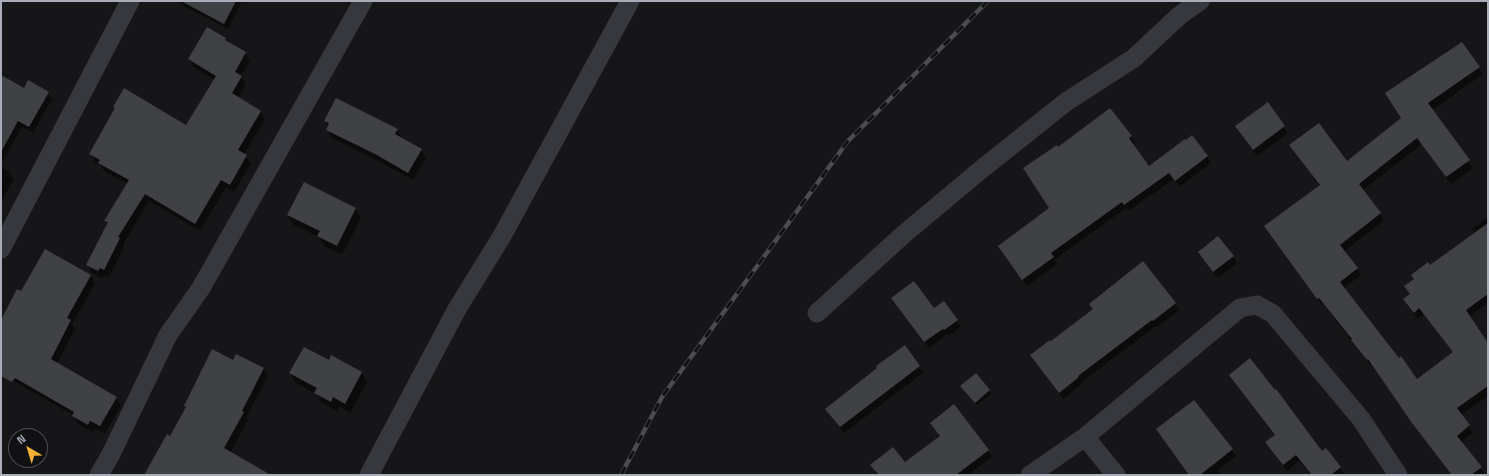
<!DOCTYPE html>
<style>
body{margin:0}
#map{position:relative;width:1489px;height:476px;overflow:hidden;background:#161618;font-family:"Space Grotesk",sans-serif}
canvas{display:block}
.frame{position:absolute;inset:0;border:2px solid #a8adb8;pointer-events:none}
.north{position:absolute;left:8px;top:428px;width:40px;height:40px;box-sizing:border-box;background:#111113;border:1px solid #4d4f55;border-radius:50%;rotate:322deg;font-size:11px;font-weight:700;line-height:16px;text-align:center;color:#a8adb8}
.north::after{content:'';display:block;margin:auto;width:14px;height:18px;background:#f2b134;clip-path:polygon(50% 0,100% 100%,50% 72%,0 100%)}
</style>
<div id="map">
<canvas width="1489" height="476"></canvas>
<div class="frame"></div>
<div class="north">N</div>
</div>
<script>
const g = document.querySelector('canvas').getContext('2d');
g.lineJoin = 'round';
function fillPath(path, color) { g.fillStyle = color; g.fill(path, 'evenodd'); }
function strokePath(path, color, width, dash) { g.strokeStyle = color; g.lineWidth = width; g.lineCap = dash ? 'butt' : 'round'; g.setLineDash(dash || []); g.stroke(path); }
const shadow = new Path2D(`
 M179,1h63l-14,28 -46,-24z
 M225,39l3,4 17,10 5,8 -9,15 5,9 -8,13 22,13 5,8 -21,35 7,9 -17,29 -8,-5 -26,44 -51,-30 -26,44 1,2 -15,30 -5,-2 -2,4 -10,-6 -4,-8 20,-41 -2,-3 22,-37 -24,-13 -4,-7 -5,-2 -4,-8 24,-45 -1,-2 73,19 28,-46 -21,-13 -5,-8z
 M1479,68l4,6 -51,36 41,58 -22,16 -29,-40 -59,46 21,30 -40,32 17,23 -17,13 72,92 38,-27 -30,-39 -6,5 -10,-13 -4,-6 7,-5 -6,-9 70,-53 -3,-4 16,-12v86l-19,14 19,27v52l-27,19 12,18 -12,9 24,32 -32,1 -36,-45 -44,-65 -2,1 -48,-62 -1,1 -53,-72 51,-47 -25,-35 51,11 56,-44z
 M1,76l23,13 24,4 4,6 -19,34 -11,-6 -21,38z
 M1268,104l20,29 -31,23 -17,-23z
 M1110,109l21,28 4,6 -2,2 16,22 58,-11 4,7 -31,24 -6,-8 -46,32 -2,-3 -72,52 3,4 -30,22 -24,-34 47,-43 8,-61z
 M325,121l72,9 5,8 19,12 5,8 -13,22 -33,-18 -48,-24 -5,-8 2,-3z
 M1,167l9,6 4,6 -13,23z
 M355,208l6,10 -19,37 -18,-9 -5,-9 -25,-12 -6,-10z
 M1218,238l19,25 -19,15 -19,-26z
 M91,275l4,9 -23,40 3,5 -18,35 59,33 5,8 -16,29 -10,-5 -2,3 -15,-8 -5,-9 -72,-41v-52l20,-30z
 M896,304l38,5 23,11 4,7 -12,9 -2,-2 -18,14z
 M1090,304h85l4,6 -22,17 -1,-1 -75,57 1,1 -19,15 -32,-43 20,-13 43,-33z
 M236,355l28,14 4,7 -22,42 2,2 -18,33 40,22h-124l24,-38 17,-28 -2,-3 48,-45z
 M329,361l32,11 6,10 -17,31 -11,-7 -2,5 -16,-9 -5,-8 -20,-11 -6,-10z
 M919,366l4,7 -79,60 -14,-18z
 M1230,375l92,77 4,-3 19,26h-34l-11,-15 -13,11 -21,-28 9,-7z
 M963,389l26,2 2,3 -14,11z
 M1194,401l42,55 -19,15 4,4h-32l-32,-45z
 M988,450l4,7 -24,18h-94l3,-2 -5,-8 33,-1z`);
const building = new Path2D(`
 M181,1h55l-12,23z
 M207,27l19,11 -1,2 21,12 -11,20 7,4 -10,17 29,18 -23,39 9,5 -17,30 -9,-5 -26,44 -50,-30 -27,43 2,1 -16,32 -4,-2 -2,3 -12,-6 22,-43 -4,-1 25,-41 -31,-17 2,-3 -11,-6 26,-46 -2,-1 11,-19 62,37 30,-49 -28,-17z
 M1462,42l18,25 -52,36 42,57 -24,17 -29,-39 -58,46 22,29 -41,32 18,23 -18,14 59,76 2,-2 16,23 36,-27 -34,-44 -5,5 -11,-14 7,-5 -6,-8 10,-7 -3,-4 17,-13 2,3 58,-42v71l-22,16 22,33v43l-31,22 13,17 -13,11 25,31 -11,8h-19l-40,-52 -44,-64 -1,1 -16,-20 1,-1 -33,-41 -2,1 -53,-73 56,-41 -31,-40 30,-22 28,38 54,-43 -16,-25z
 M1,75l23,13 4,-8 21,12 -20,35 -11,-6 -17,31z
 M336,98l62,31 -3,5 27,15 -14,24 -33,-19 -49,-24 3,-7 -5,-2z
 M1268,102l17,24 -32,24 -18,-24z
 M1110,108l22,28 -3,2 20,28 36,-27 1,1 6,-5 16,21 -33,25 -6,-8 -45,32 -2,-3 -71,51 3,4 -32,23 -24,-34 51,-38 -26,-40 34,-23 1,2z
 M304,182l52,26 -19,38 -20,-10 3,-5 -33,-16z
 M1218,236l16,20 -21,16 -15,-20z
 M45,249l46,26 -24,43 4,2 -20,39 66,38 -17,29 -10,-5 -2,4 -16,-9 2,-4 -59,-34 -3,4 -11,-6v-56l16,-31 4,2z
 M1143,261l33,42 -23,18 -1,-1 -74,56 1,1 -20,16 -29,-38 20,-15 1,1 42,-32 -4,-5z
 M914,281l20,27 10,-7 14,19 -14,10 -1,-1 -19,13 -33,-44z
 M905,345l15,21 -80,61 -15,-18 52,-41 -1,-2z
 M304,347l25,13 2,-5 31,17 -17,32 -12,-7 -2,5 -17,-9 3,-5 -28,-15z
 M212,349l21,11 3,-6 28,14 -22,43 2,1 -20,36 47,27h-127l23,-41 3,2 16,-29 -2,-1z
 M1250,358l25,32 1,-1 46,62 4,-3 15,19 -10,8h-19l-16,-20 -13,10 -18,-23 10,-7 -46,-60z
 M976,373l14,17 -15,13 -15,-17z
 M1194,400l39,49 -33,26h-11l-33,-46z
 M954,404l35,46 -33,25h-77l-9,-10 23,-18 12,15 35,-26 -10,-13z`);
const street = new Path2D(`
 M1,249l129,-248
 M817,313l87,-79 79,-66 83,-66 68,-44 46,-43 20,-14
 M1085,437l31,38
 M99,475l12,-21 57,-119 33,-47 162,-287
 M369,475l88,-166 45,-73 128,-235
 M1030,475l55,-38 155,-129 17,-3 16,9 88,105 37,56`);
const rail = new Path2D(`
 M621,475l41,-78 186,-256 140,-140`);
fillPath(shadow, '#0007');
fillPath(building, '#404145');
strokePath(street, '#37383d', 19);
strokePath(rail, '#4a4c52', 4.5);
strokePath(rail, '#111113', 3, [9]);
</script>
